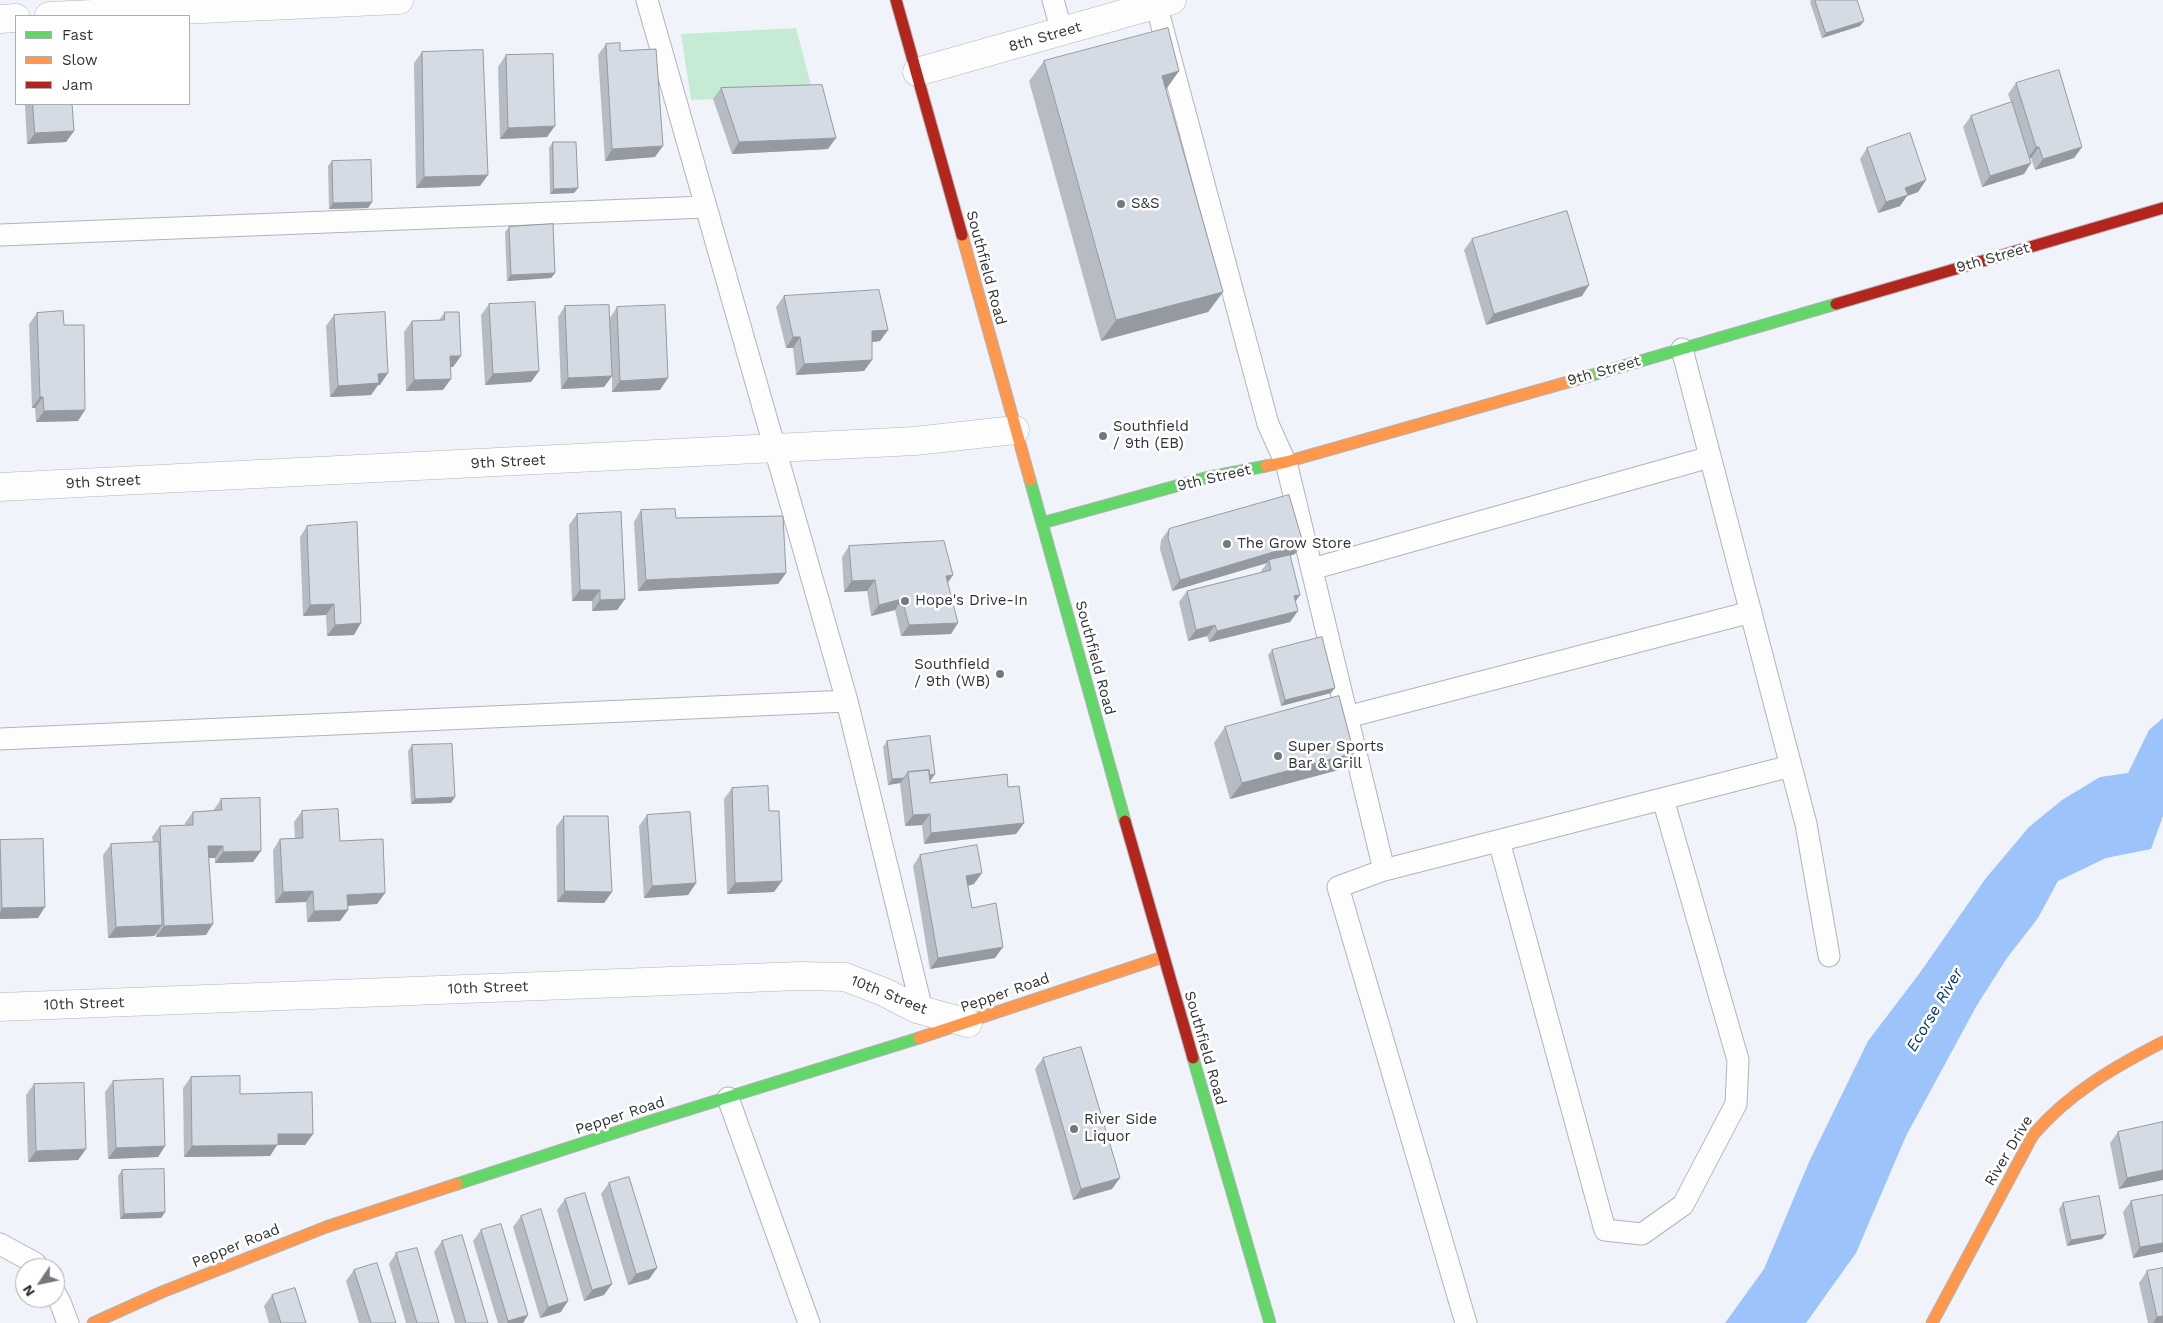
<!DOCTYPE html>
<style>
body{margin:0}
#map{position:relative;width:2163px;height:1323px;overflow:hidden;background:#f0f4fa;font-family:"Work Sans",sans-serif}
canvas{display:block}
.legend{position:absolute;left:15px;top:15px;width:175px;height:90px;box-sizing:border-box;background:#fff;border:1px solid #adadaf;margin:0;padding:6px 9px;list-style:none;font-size:15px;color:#313337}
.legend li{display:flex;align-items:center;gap:10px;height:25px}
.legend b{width:25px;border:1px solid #adadaf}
.north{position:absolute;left:15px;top:1258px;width:50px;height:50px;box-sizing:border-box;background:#fff;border:1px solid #adadaf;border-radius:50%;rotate:236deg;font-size:14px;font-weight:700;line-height:20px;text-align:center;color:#313337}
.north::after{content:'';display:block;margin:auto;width:18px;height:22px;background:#74777b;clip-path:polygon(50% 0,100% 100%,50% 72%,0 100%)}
</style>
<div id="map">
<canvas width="2163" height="1323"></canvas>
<ul class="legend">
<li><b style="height:6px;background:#63d668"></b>Fast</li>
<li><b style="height:6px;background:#ff974d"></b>Slow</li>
<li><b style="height:6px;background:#b3261e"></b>Jam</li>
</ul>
<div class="north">N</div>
</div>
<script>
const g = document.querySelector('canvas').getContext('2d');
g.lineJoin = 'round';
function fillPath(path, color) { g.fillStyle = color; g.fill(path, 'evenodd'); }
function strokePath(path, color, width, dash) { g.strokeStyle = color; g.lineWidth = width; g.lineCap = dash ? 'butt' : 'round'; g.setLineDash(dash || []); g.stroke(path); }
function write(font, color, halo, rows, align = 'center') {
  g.font = font + ' "Work Sans",sans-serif'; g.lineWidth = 5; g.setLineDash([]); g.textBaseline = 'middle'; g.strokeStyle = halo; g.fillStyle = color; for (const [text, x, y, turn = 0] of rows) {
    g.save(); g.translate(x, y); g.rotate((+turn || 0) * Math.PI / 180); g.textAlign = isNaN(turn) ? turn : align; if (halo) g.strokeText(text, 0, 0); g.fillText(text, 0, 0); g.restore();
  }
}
const green = new Path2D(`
 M796,28l18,68 -123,4 -10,-66z`);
const water = new Path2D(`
 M2163,718v98l-12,33 -45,9 -48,23 -20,37 -31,40 -30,47 -71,131 -50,117 -50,70h-81l39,-54 45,-107 59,-121 51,-67 67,-96 43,-51 33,-27 38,-23 28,-4 21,-43z`);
const lane = new Path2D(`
 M647,0l200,701 75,309
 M1053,0l9,32
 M1155,0l113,424 19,42 97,404
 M0,235l705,-28
 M1682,349l124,475 23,132
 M1312,569l398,-112
 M1347,717l404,-105
 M0,739l847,-38
 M1499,841l106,389 37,4 41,-29 53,-101 2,-44 -75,-261
 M728,1098l81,225
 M0,1244l35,19 3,5
 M55,1293l5,9 8,21
 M1466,1323l-128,-436 46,-17 407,-104`);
const street = new Path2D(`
 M49,16l350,-16
 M0,19l16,-1
 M917,72l255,-72
 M0,487l915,-46 100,-11
 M0,1007l800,-31 45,1 39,15 33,17 51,14`);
const fast = new Path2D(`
 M1589,376l247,-72
 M1030,480l95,341
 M1042,523l163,-45 61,-12
 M1193,1058l77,265
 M457,1184l194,-63 268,-83`);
const slow = new Path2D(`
 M962,235l68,245
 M1266,466l20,-4 303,-86
 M919,1038l244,-81
 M93,1323l69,-31 164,-65 131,-43
 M1932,1323l101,-188c36,-42 81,-68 130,-93`);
const jam = new Path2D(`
 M896,0l66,235
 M1836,304l327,-96
 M1125,821l68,237`);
const wall = new Path2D(`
 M1811,0h46l3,26 -38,12 -12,-36z
 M606,44l14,7 35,106 -50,4 -7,-106z
 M422,52l58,134 -64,2 -2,-125z
 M506,55l41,82 -47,2 -2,-72z
 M1044,61l135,10 -13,18 57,203 -15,20 -107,29 -72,-260z
 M2016,83l66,64 -8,11 -39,12 -4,-12h-1l-6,16 -42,13 -19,-60 8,-11 40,-14 -3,-8z
 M721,88l107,61 -96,5 -19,-55z
 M25,104h47l2,27 -8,11 -39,2z
 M553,142l25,46 -4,5 -24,1 -1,-46z
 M1867,148l59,32 -8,12 -11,4 -7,10 -22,7 -18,-54z
 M332,161l40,41 -4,6 -39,1 -1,-43z
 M509,227l46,46 -4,5 -44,3 -2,-49z
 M1472,239l110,57 -96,29 -22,-75z
 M784,296l104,34 -8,11 -8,1v18l-8,11 -68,4 -3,-27h-7l-10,-41z
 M489,304l50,67 -8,11 -46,3 -4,-70z
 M565,306l45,12 7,-11 43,83 -48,2v-16l-8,11 -43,2 -3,-72z
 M445,312l8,55h-3l-7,23 -37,1 -2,-59 8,-11 27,-1z
 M37,313l27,12 14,96 -42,1 -1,-14h-3l-3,-84z
 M334,315l46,70h-2l-7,10 -41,2 -4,-71z
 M641,510l35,8 110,55 -8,11 -140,7 -4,-69z
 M577,514l48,85 -8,11 -25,1v-10h-20l-3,-76z
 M307,526l47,109 -27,1 -1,-21 -23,1 -3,-79z
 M1169,529l126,25 -5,2 10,39 -4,6 -6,21 -81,20 -2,-6 -19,5 -9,-39 8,-11 75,-19 -1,-1 6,-8 -95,28 -12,-42 1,-9z
 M849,546l104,29 -5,8 3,51 -50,2 -6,-26 -24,6 -4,-25 -23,1 -2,-35z
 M1272,650l59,43 -50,13 -13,-51z
 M1225,727l129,26 -12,16 -112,30 -16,-56z
 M887,741l44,39h-1v3l78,4 16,36 -8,11 -92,10 -2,-19 -17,1 -5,-43 -12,2 -5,-38z
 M412,745l39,58 -40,1 -3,-53z
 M732,788l37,23 5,81 -47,2 -3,-95z
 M221,799l32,63 -38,1v-5h-6l-3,77 -50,2v-3l-2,2 -46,2 -5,-83 8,-11 42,-2 -1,-5 8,-11 25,-1v-2l8,-11 20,-1z
 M302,811l38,30 45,52 -8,11 -29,2v4l-8,11 -33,1 -1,-20 -31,1 -2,-53 7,-11 15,-1 -1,-16z
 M647,815l49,68 -8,12 -44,3 -5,-72z
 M564,816l48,76 -8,11 -47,-1 -1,-75z
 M0,840l38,78 -38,1z
 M920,855l54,29 -6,2 4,22 23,50 -65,11 -17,-103z
 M1043,1058l69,131 -39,11 -38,-131z
 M191,1077l49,17 73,40 -8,11h-28l-7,11 -86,1 -1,-69z
 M113,1081l52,65 -7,11 -50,2 -3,-67z
 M34,1084l52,65 -8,11 -50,2 -2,-67z
 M2163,1122v58l-44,9 -9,-46 8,-11z
 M122,1170l43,42 -4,6 -41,1 -2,-43z
 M609,1183l48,85 -8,11 -21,6 -27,-91z
 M2163,1195v57l-30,6 -10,-46 8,-11z
 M565,1199l39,96 -20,6 -27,-91z
 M2063,1203l43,31 -4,5 -35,7 -8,-37z
 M521,1216l40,96 -21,6 -27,-91z
 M481,1230l47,85 -5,8h-25l-25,-82z
 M442,1241l46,82h-33l-21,-71z
 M396,1253l43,70h-33l-17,-59z
 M354,1270l42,53h-37l-13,-42z
 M2147,1271l16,52h-15l-9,-40z
 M272,1295l34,28h-37l-5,-17z`);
const shadedWall = new Path2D(`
 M1864,21l-4,5 -38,12 4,-5z
 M1179,71l-15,21 -2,-16z
 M555,126l-8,11 -47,2 8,-11z
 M74,131l-8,11 -39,2 8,-11z
 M836,138l-8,11 -96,5 7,-12z
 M663,146l-8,11 -50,4 7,-12z
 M2036,147h3l-8,11h-3z
 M2082,147l-8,11 -39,12 8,-11z
 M2031,163l-7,11 -42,13 8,-11z
 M488,175l-8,11 -64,2 8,-11z
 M1926,180l-8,12 -11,4 -7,10 -22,7 8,-11 19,-14z
 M578,188l-4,5 -24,1 4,-5z
 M372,202l-4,6 -39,1 4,-6z
 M555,273l-4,5 -44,3 4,-6z
 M1589,285l-7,11 -96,29 8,-11z
 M1223,292l-15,20 -107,29 15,-21z
 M888,330l-8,11 -16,2 8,-12z
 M793,337h7l-7,11h-7z
 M450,356h11l-8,11h-11z
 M872,360l-8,11 -68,4 8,-11z
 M539,371l-8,11 -46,3 8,-11z
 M388,373l-8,12h-2l-7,10 -41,2 8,-11 40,-12z
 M612,376l-8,11 -43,2 7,-11z
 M668,378l-8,12 -48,2 8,-11z
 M451,379l-8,11 -37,1 8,-11z
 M40,397h3l-8,11h-3z
 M85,410l-7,11 -42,1 8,-11z
 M1303,543l-8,11 -26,8v-2l-2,3 -95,28 8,-11z
 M786,573l-8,11 -140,7 8,-11z
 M953,575l-8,11 1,-10z
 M875,580l-8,11 -23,1 8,-11z
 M580,590h20l-8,11h-20z
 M1300,595l-8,11 2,-10z
 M625,599l-8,11 -25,1 8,-11z
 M902,599l-7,11 -24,6 8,-11z
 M334,604l-8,11 -23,1 7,-11z
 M1298,611l-8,11 -81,20 8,-11z
 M361,623l-7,12 -27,1 8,-11z
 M958,623l-7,11 -50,2 8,-11z
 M1215,625l-8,11 -19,5 8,-11z
 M1335,688l-4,5 -50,13 4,-6z
 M1354,753l-12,16 -112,30 12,-16z
 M935,774l-4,6 -22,2 -1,-5z
 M904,778l-4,5 -12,2 4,-6z
 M455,797l-4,6 -40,1 4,-5z
 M930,814l-8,11 -17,1 8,-11z
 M1024,823l-8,11 -92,10 7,-11z
 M208,846h15l-8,12h-14z
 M261,851l-8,11 -38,1 8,-11z
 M982,873l-8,11 -15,4 7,-12z
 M782,881l-8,11 -47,2 8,-11z
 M696,883l-8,12 -44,3 8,-12z
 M313,891l-7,11 -31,1 8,-11z
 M565,891l47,1 -8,11 -47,-1z
 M385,893l-8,11 -38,2 8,-11z
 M45,907l-7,11 -38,1v-7l2,-4z
 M348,910l-8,11 -33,1 7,-11z
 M213,924l-7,11 -50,2 8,-11z
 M162,925l-8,11 -46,2 8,-11z
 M1003,947l-8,11 -65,11 8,-11z
 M278,1134h35l-8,11h-28l-7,11 -86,1 8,-11z
 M165,1146l-7,11 -50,2 8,-11z
 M86,1149l-8,11 -50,2 8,-11z
 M2163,1170v10l-44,9 8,-11z
 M1120,1178l-8,11 -39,11 8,-11z
 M165,1212l-4,6 -41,1 4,-5z
 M2106,1234l-4,5 -35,7 4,-6z
 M2163,1243v9l-30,6 7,-11z
 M657,1268l-8,11 -21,6 8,-11z
 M612,1284l-8,11 -20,6 8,-11z
 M568,1301l-7,11 -21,6 8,-11z
 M528,1315l-5,8h-16l1,-2z
 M2163,1316v7h-10l4,-6z`);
const building = new Path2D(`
 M1815,0h42l7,21 -38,12z
 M1168,28l11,43 -17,5 61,216 -107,28 -72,-259z
 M620,43v8l36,-2 7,97 -51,3 -6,-105z
 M483,50l5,125 -64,2 -2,-125z
 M553,54l2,72 -47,2 -2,-73z
 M2059,70l23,77 -39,12 -4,-12h-3l-20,-64z
 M822,85l14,53 -97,4 -18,-54z
 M2012,102l19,61 -41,13 -19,-60z
 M33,104h39l2,27 -39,2z
 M1910,133l16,47 -21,8 3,7 -22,7 -19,-54z
 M553,142h23l2,46 -24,1z
 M371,160l1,42 -39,1 -1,-42z
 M1567,211l22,74 -95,29 -22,-75z
 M553,224l2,49 -44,2 -2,-48z
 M879,290l9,40 -16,1v29l-68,4 -4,-27h-7l-9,-41z
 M535,302l4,69 -46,3 -4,-70z
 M609,305l3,71 -44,2 -3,-72z
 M665,305l3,73 -48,3 -3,-74z
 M63,311l1,14h20l1,85 -41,1 -1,-14h-3l-3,-84z
 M385,312l3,61 -10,1 1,9 -41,3 -4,-71z
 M445,312h14l2,44h-11l1,23 -37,1 -2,-59 32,-1z
 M1289,495l14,48 -123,37 -12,-42 1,-9z
 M675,509l1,9 107,-2 3,57 -140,7 -5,-70z
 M621,512l4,87 -25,1v-10h-20l-3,-76z
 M357,522l4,101 -26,2 -1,-21 -24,1 -3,-79z
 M944,541l9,34 -7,1 12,47 -49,2 -7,-26 -23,6 -4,-25 -23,1 -3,-35z
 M1290,555l10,40 -6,1 4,15 -81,20 -2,-6 -19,5 -9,-39 84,-21 -2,-10z
 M1322,637l13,51 -50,12 -13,-50z
 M1339,696l15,57 -112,30 -17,-56z
 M930,736l5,38 -6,1v-5l-21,2 -4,6 -12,1 -5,-38z
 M452,744l3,53 -40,2 -3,-54z
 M929,770l1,13 77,-9 1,13 11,-1 5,37 -93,10 -1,-19 -17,1 -5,-43z
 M768,786l1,25h10l3,70 -47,2 -3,-95z
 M260,798l1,53 -38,1v-6h-15l5,78 -49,2 -4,-100 33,-1v-13l29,-2 -1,-11z
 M338,809l2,32 43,-2 2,54 -38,2 1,15 -34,1 -1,-20 -30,1 -3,-53 23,-1 -1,-27z
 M690,812l6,71 -44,3 -5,-71z
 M564,816h44l4,76 -47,-1z
 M43,839l2,68 -43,1 -2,-68z
 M159,842l3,83 -46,2 -5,-83z
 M977,845l5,28 -16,3 6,32 24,-5 7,44 -65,11 -18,-103z
 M1081,1047l39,131 -39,11 -38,-131z
 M240,1076v18l72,-2 1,42h-35v11l-86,1 -1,-69z
 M163,1079l2,67 -49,2 -3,-67z
 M84,1083l2,66 -50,2 -2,-67z
 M2163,1122v48l-36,8 -9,-46z
 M164,1169l1,43 -41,2 -2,-44z
 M629,1177l28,91 -21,6 -27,-91z
 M585,1193l27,91 -20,6 -27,-91z
 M2163,1195v48l-23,4 -9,-46z
 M2099,1196l7,38 -35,6 -8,-37z
 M541,1209l27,92 -20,6 -27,-91z
 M501,1224l27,91 -20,6 -27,-91z
 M462,1235l26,88h-22l-24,-82z
 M417,1248l22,75h-22l-21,-70z
 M377,1263l19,60h-25l-17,-53z
 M2163,1268v48l-6,1 -10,-46z
 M295,1288l11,35h-25l-9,-28z`);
const markers = [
 [1121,204,5,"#74777b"],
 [1103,436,5,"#74777b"],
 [1227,544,5,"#74777b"],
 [905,601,5,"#74777b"],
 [1000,674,5,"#74777b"],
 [1278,756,5,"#74777b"],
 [1074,1129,5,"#74777b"]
];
const streetNames = [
 ["8th Street",1045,37,-16],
 ["9th Street",1993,258,-16],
 ["Southfield Road",986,268,75],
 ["9th Street",1604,371,-16],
 ["9th Street",508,462,-3],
 ["9th Street",1214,478,-13],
 ["9th Street",103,482,-3],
 ["Southfield Road",1095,658,75],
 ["10th Street",488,988,-2],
 ["Pepper Road",1005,993,-19],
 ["10th Street",889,995,22],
 ["10th Street",84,1004,-2],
 ["Southfield Road",1205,1048,74],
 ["Pepper Road",620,1116,-18],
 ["River Drive",2009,1151,-59],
 ["Pepper Road",236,1246,-22]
];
const poiNames = [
 ["S&S",1131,204],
 ["Southfield",1113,427],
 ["/ 9th (EB)",1113,444],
 ["The Grow Store",1237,544],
 ["Hope's Drive-In",915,601],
 ["Southfield",990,665,"right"],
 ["/ 9th (WB)",990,682,"right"],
 ["Super Sports",1288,747],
 ["Bar & Grill",1288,764],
 ["River Side",1084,1120],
 ["Liquor",1084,1137]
];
const waterNames = [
 ["Ecorse River",1935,1010,-59]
];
fillPath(green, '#c6ebd5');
fillPath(water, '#9dc3fb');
strokePath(lane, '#b1b4b7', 23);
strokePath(street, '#b1b4b7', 29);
strokePath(fast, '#b1b4b7', 13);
strokePath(slow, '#b1b4b7', 13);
strokePath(jam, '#b1b4b7', 13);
strokePath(lane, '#fdfdfe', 21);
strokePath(street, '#fdfdfe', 28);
strokePath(fast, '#63d668', 11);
strokePath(slow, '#ff974d', 11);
strokePath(jam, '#b3261e', 11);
fillPath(wall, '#b7bcc4');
fillPath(shadedWall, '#9599a0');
fillPath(building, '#d5dbe4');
strokePath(building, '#9599a0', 1);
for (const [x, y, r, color] of markers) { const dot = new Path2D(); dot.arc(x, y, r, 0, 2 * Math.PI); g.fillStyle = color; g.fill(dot); strokePath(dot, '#fff', 2); }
write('15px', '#313337', '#fff', streetNames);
write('15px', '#313337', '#fff', poiNames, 'left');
write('italic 16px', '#013376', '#fff', waterNames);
</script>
